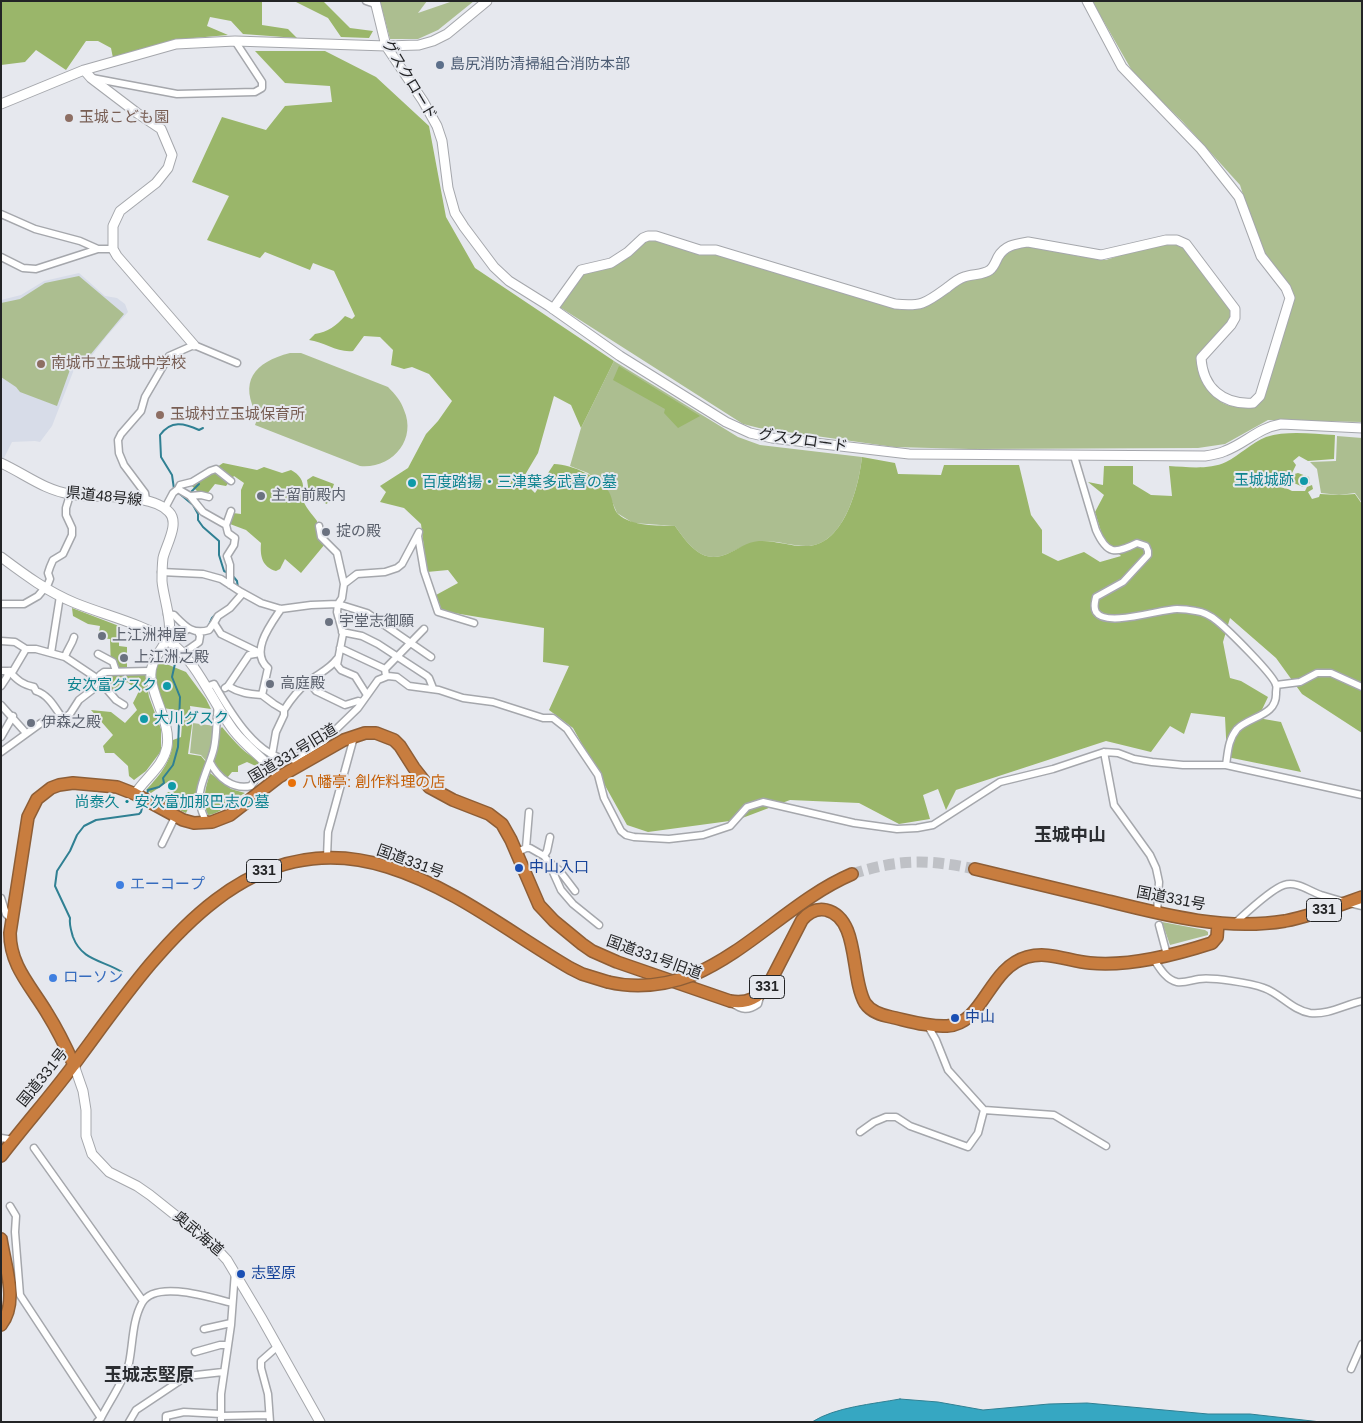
<!DOCTYPE html>
<meta charset="utf-8">
<style>
body{margin:0}
#map{position:relative;width:1363px;height:1423px;overflow:hidden;background:#e6e8ee;font-family:Arial,sans-serif}
canvas{display:block}
.frame{position:absolute;inset:0;border:2px solid #232426;pointer-events:none}
</style>
<div id="map">
<canvas width="1363" height="1423"></canvas>
<div class="frame"></div>
</div>
<script>
const g = document.querySelector('canvas').getContext('2d');
g.lineJoin = 'round';
function fillPath(path, color) { g.fillStyle = color; g.fill(path, 'evenodd'); }
function strokePath(path, color, width, dash) { g.strokeStyle = color; g.lineWidth = width; g.lineCap = dash ? 'butt' : 'round'; g.setLineDash(dash || []); g.stroke(path); }
function write(font, color, halo, rows, align = 'center') {
  g.font = font + ' Arial,"Noto Sans JP",sans-serif'; g.lineWidth = 4; g.setLineDash([]); g.textBaseline = 'middle'; g.strokeStyle = halo; g.fillStyle = color; for (const [text, x, y, turn = 0] of rows) {
    g.save(); g.translate(x, y); g.rotate((+turn || 0) * Math.PI / 180); g.textAlign = isNaN(turn) ? turn : align; if (halo) g.strokeText(text, 0, 0); g.fillText(text, 0, 0); g.restore();
  }
}
const built = new Path2D(`
 M79,273l26,23 12,2 8,6 3,8 -22,25 -19,25 -12,5 -23,59 -12,16 -5,-1 -23,1 -9,18 -2,-1v-159l20,-5 23,-14z`);
const green = new Path2D(`
 M380,1h47l-9,12 35,-12h21l-36,29 -20,9h-28z
 M1092,1h270v421l-94,-2 -43,24 -27,4 -229,1 -75,-2 -135,-19 -16,-4 -185,-118 24,-34 21,-2 24,-13 20,-20 64,15 114,33 76,25 23,-2 38,-28 31,-6 10,-17 12,-9 17,-2 45,10 29,4 46,-15 25,-2 11,8 42,54 2,11c-6,8 -30,33 -32,39 -3,9 1,14 4,22 13,27 21,33 51,28l8,-10 31,-94 -2,-10 -31,-40 -21,-66 -58,-64 -47,-45z
 M79,276l45,38 -38,46 -14,4 -15,42 -37,-14 -4,-5 -15,-10v-74l19,-4 25,-16z
 M290,353h11l87,34c7,7 13,14 16,23 13,30 -12,59 -44,56l-105,-41 3,-8c-20,-35 -4,-55 32,-64z
 M614,361l124,76 22,8 102,12c-3,28 -17,86 -53,89 -17,1 -34,-7 -50,-4 -14,2 -20,7 -32,12 -25,11 -39,-10 -52,-28l-42,-3 -16,-10 -9,-21 -20,-19 -18,-7 11,-38z
 M1337,436l25,2v65l-7,-10 -16,2 -18,-2 -4,-24 -7,-7 26,-1z
 M193,723l22,3 -8,36 -6,-7 -11,-2z
 M1162,922l43,8 3,2v3l-38,10z`);
const forest = new Path2D(`
 M1,1h261v24l26,4 9,9 -54,-4 -12,-13 -21,-4 -3,9 21,9 -46,4 -69,19 -2,-10 -13,-7h-12l-20,29 -30,-20 -11,12 -24,3z
 M294,1h29l27,27 23,3 -4,7 -28,-1 -13,-19z
 M255,51h70l51,26 53,49 17,91 29,51 139,93 -33,67 -10,-23 -17,-9 -16,57 -16,27 13,13 19,-29c19,1 44,12 55,28 4,7 4,17 9,22 14,13 39,11 57,12 13,18 27,39 52,28 12,-5 19,-12 32,-13 16,-1 33,6 49,5 37,-2 51,-61 54,-89l33,6 3,11 43,1 3,-10h75l12,50 11,15v23l16,8 26,-9 16,10 21,-6 -18,-18 -8,-26 9,-17 -16,-13 15,3 1,-19h29v18l18,11 21,1 -3,-30c18,1 40,4 57,-4 14,-7 25,-19 40,-25 22,-7 47,-3 69,-2l-1,24 -26,2 -9,-5 -6,5 3,4 -5,10 7,-2 11,4 1,6 -7,4 -18,-8 -11,7 14,3 4,2h13l2,-4 5,-2 1,4 -5,3 4,7 7,-2 1,-3 19,1 16,-1 7,10v229l-60,-39 -26,-36 -46,-40 -7,24 7,36 11,3 27,16 -10,21 23,4 20,50 -74,-15 -2,-40 -34,-4 -7,21 -14,-8 -19,26 -45,-11 -150,49 -10,20 -8,-21 -15,6 7,24 -31,5 -40,-21 -69,-3 -53,20 -89,12 -21,-7 -54,-97 -24,-18 20,-44 -26,-4 1,-34 -102,-17 -6,-16 22,-12 -10,-13 -21,2 -6,-48 -17,-16 -24,-6 6,-10 -6,-6 28,-18 18,-34 12,-13 14,-20 -23,-27 -17,-7 -8,2 -13,-4 2,-15 -13,-13 -16,-1 -11,15c-15,2 -29,-9 -44,-11l6,-6c13,-2 21,-8 30,-18l7,3 3,-3 -21,-45 -21,-8 -3,7 -45,-18 -5,6 -53,-18 22,-44 -37,-14 30,-65 44,13 19,-24 47,-4 -2,-16 -45,-3z
 M619,366l81,50 -22,12 -14,-15 1,-4 -52,-29z
 M223,463l34,7 7,-3 18,6 9,-3c8,4 13,11 12,19 0,2 -1,7 -1,8 2,9 10,17 15,24v5l8,18 -24,29 -16,-14 -5,10 -4,2c-14,-4 -16,-15 -15,-28l-15,-13 -16,-6 3,-11 8,1v-24l3,-7 -10,-7 -8,10 -11,-2 -8,10 -10,-3 -6,-6z
 M313,476l21,8 -7,20c-8,-3 -10,-9 -18,-11l-2,-13z
 M72,608l47,18v20l8,1v21h-16l-1,-29 -12,-1 2,-12 -12,-2 -15,-8z
 M159,661l27,11 20,27 5,10 -21,-3 2,19 -4,29 13,2 5,6 -8,38c-9,6 -12,3 -21,-2l4,8 7,3 -2,4 -22,-10 -1,-4 5,-7 5,1 -4,-12 -18,12 -5,-3c14,-15 26,-29 27,-50l8,-3 2,-26 -20,-3c-5,-16 -11,-31 -4,-47z
 M145,674l4,23 12,32v22l-15,20 -12,9 -5,-4 -1,-10 -14,-13h-9l-2,-7 10,-11 -22,-25 20,2 14,11 12,-13 -4,-7 6,-12 -12,-9 -14,10 -8,-9 1,-8z
 M222,727c6,7 13,15 19,21 8,8 33,20 17,33l4,-10 -4,-4 -11,-5 -9,4v6h-6l-5,6 -7,-5 -7,-10 4,-13 3,-21z
 M210,773l21,16 14,4c-13,6 -23,21 -37,22 -7,-14 -2,-28 2,-42z`);
const water = new Path2D(`
 M900,1399l38,3 45,8 66,-6 38,-1 121,11h42l71,8h-509c23,-15 61,-18 88,-23z`);
const stream = new Path2D(`
 M203,428l-4,2c-15,-7 -28,-10 -39,5l1,22 11,18 2,14 19,16 5,9v6l5,7 16,14v14l5,16 4,2
 M190,493l9,-9
 M232,575l5,6 1,7
 M209,625l3,-7 3,-3
 M147,795l1,-5 11,-3 5,-4 -1,-5 10,-13 5,-18 2,-50 -8,-20 4,-18
 M122,972c-19,-12 -40,-11 -49,-35 -2,-7 -4,-12 -3,-19l-15,-32 2,-15 13,-20 7,-16 7,-9 12,-6 43,-6 2,-2 2,-8`);
const highwayTunnel = new Path2D(`
 M852,874c47,-15 75,-15 123,-5`);
const street = new Path2D(`
 M366,1l9,3
 M92,78l85,16 78,-2 7,-4v-6l-27,-41
 M1,214l34,15 45,12 18,8
 M1,257l22,11 13,1 62,-20h15
 M1074,456l22,74c11,25 19,24 41,13l9,3 2,5v4l-25,27 -27,15c-1,5 -3,10 0,15 10,16 65,-3 81,-3 6,0 14,1 19,2 8,1 15,5 21,10 10,8 57,54 59,64 1,2 0,5 0,8 1,23 -26,23 -39,36 -9,11 -9,23 -11,36
 M178,489l12,7 13,16 23,13 2,8 7,5 -1,7 -7,11 3,9v20
 M190,496l11,-1 8,2
 M146,500l-1,-7 -21,-28 -5,-12 -1,-13 3,-6 20,-23 4,-14 24,-41 25,-11 43,18
 M165,508l8,-15 5,-4 2,-4 12,-3 18,-11 6,-2 15,12
 M226,525l5,-14
 M319,526l2,11 16,16 7,31 -2,14 -4,6 29,9 64,44
 M161,572l42,2 18,5 20,13 20,11 20,6 30,-4 27,-1 -1,8 6,22 -6,31 4,5 14,6 12,19
 M344,584l13,-10 28,-2 12,-4 5,-4 17,-32 -1,4 6,35 14,41 36,11
 M243,593l-13,15 -12,8 -4,7 7,11 39,19
 M1,604h23l14,-8 10,-12 2,-5 -2,-6 2,-6 3,-7 10,-6 9,-19v-7l-6,-13v-7l4,-13
 M281,609c-10,15 -32,43 -13,59l-6,27 12,9 10,6c7,-11 14,-20 24,-28 9,-8 21,-12 29,-23
 M167,614l7,1c11,11 18,20 35,15l5,-7
 M342,632l20,4 16,8 49,32 2,2 4,10
 M1,641l14,1 11,7h10l29,8 33,22 18,21 8,5
 M170,643l6,-7 12,-7
 M340,648l45,21 1,7
 M51,653l9,-57
 M98,654l15,8 3,9
 M182,654l17,-12 1,-6 -2,-4
 M65,657c2,-8 7,-12 9,-20
 M385,669l39,-40
 M1,671h12l13,-22
 M9,671c8,9 14,14 25,16l2,4c13,4 19,17 27,28
 M308,681l8,10 29,14 13,-4 4,1
 M1276,685l24,-3 17,-9h14l31,14
 M1,686l6,-9 1,-6
 M228,686l21,-31 11,-2
 M206,687l8,-3c15,26 45,79 80,75
 M225,688l3,-2c11,7 21,8 34,9
 M1,705l25,28
 M1,737l12,-21
 M1,752l40,-29 22,-4 7,-5 9,-14 13,-10 8,-15 4,-3 46,-1
 M1104,752l10,53 36,50 6,13 3,14 -2,31
 M272,755l4,-23 8,-17v-5
 M210,762c8,16 23,28 41,24l4,-6
 M298,766l-4,-7 30,-18 34,-33 20,-28 10,-4 9,1 12,9 30,4 24,8 30,4 50,16h10l14,11 31,46 6,23 17,33 5,4 8,2 35,2 34,-4 27,-9 17,-19 16,-5 91,21 43,6 20,-1 16,-3 67,-43 53,-13 51,-17 14,1 16,6 18,3 31,3h43l136,30
 M207,823c-3,-6 -6,-13 -7,-19 -4,-14 11,-41 14,-56 3,-14 2,-28 4,-43
 M162,844l13,-27
 M526,848l3,-36
 M516,853l10,-5h4l14,8 4,5 13,29 12,14 26,21
 M544,856l3,-5 3,-14
 M327,857l1,-25 26,-95
 M549,862l10,8 16,21
 M1,898l5,16 6,6
 M1235,923c11,-10 36,-34 49,-38 13,-4 25,6 37,10 13,4 26,8 41,11
 M1159,925l8,30
 M1153,958c6,9 13,22 24,24 8,1 15,-2 22,-3 13,-2 52,4 65,9 17,6 28,22 46,25 19,2 34,-8 52,-12
 M732,1003c10,7 16,8 26,1l3,-10
 M928,1026l8,14 12,30 36,40 70,5 52,31
 M860,1132l14,-10 12,-5h10l14,9 58,21 10,-14 6,-23
 M1,1138l12,2
 M34,1148l109,153
 M10,1206l6,10 -1,16 5,63 81,123
 M204,1329l27,-6
 M195,1352l25,-7h8
 M1351,1369l11,-25
 M221,1416l48,-1
 M97,1422l4,-4c7,-14 25,-41 28,-55 4,-19 3,-42 13,-60 13,-24 70,-5 90,0
 M129,1422l7,-12 51,-34 36,-4
 M166,1422v-6l18,-4 37,2
 M221,1422v-28l10,-69 4,-53
 M270,1422l-2,-28 -7,-26v-7l17,-15`);
const secondary = new Path2D(`
 M375,1l11,45 37,55 14,25 5,15 6,47 7,25 9,14 30,40 15,14 40,25 71,50 106,66 24,11 22,5 137,16 296,2c7,-1 13,-2 20,-5 21,-8 33,-23 56,-27l81,4
 M84,70l7,8 46,35 24,16 11,26 -4,13 -12,15 -36,28 -7,15v23l4,7 77,89
 M1,104l83,-34 92,-26 59,-3 151,5 33,-1 14,-4 14,-7 40,-33
 M553,309l28,-39 30,-7 17,-11 15,-14 5,-2h8l44,14h16l179,54c27,3 31,-1 53,-17 5,-4 10,-8 16,-10 8,-3 20,-2 26,-7 4,-3 6,-9 8,-13 7,-12 18,-13 30,-15l73,13 65,-15h11l9,4 49,65v9l-4,7 -30,33c2,30 22,47 52,45l7,-7 30,-98 -4,-10 -25,-32 -22,-59 -38,-48 -79,-82 -35,-66
 M1,463c24,11 43,27 69,31 26,5 81,-2 99,18 11,11 -3,33 -6,46 -1,8 -1,15 -1,23 1,14 10,40 7,52 -4,16 -20,26 -18,45 3,23 20,46 16,69 -4,20 -22,31 -32,47
 M1,557c24,18 47,35 74,46 32,13 66,20 95,39 27,19 44,63 64,89 13,17 31,28 45,46
 M74,1065l9,26 3,19v26l6,18 17,18 28,14 13,9 64,51 13,14 34,57 59,105`);
const highway = new Path2D(`
 M975,869c43,10 86,21 129,31 60,15 120,31 181,21 26,-5 52,-15 77,-24
 M693,975c58,-25 101,-76 159,-101
 M74,1065c-8,-18 -17,-36 -27,-52 -16,-27 -37,-47 -37,-80l18,-116 9,-18 14,-11 8,-3 14,-2 44,4 18,7 48,26 11,3 18,-1 18,-7 49,-38 65,-37 21,-7h11l18,7 6,6 14,22 15,19 24,13 36,14 13,10 9,16 28,65 15,16 28,23 10,7 25,11 113,39c18,3 28,-3 39,-17l33,-64c6,-7 14,-12 24,-10 34,8 24,67 39,93 6,9 16,12 26,14 18,4 37,10 56,9 37,-2 41,-58 80,-69 22,-6 41,4 63,6 39,4 85,-8 122,-20l5,-6 1,-14
 M1,1156c26,-34 55,-66 80,-101 74,-100 162,-234 307,-188 67,21 122,66 182,101l12,6 26,8
 M1,1239c4,27 18,63 0,86`);
const highwayBridge = new Path2D(`
 M608,982c29,7 58,3 85,-7`);
const markers = [
 [440,65,5,"#5c6f8a"],
 [69,118,5,"#8d6e63"],
 [41,364,5,"#8d6e63"],
 [160,415,5,"#8d6e63"],
 [1304,481,5,"#0f9aa8"],
 [412,483,5,"#0f9aa8"],
 [261,496,5,"#6b7280"],
 [326,532,5,"#6b7280"],
 [329,622,5,"#6b7280"],
 [102,636,5,"#6b7280"],
 [124,658,5,"#6b7280"],
 [270,684,5,"#6b7280"],
 [167,686,5,"#0f9aa8"],
 [144,719,5,"#0f9aa8"],
 [31,723,5,"#6b7280"],
 [292,783,5,"#e8710a"],
 [172,786,5,"#0f9aa8"],
 [519,868,5,"#1a4fb4"],
 [120,885,5,"#3f7fe0"],
 [53,978,5,"#3f7fe0"],
 [955,1018,5,"#1a4fb4"],
 [241,1274,5,"#1a4fb4"]
];
const shields = [
 [264,871,35],
 [1324,910,35],
 [767,987,35]
];
const shieldNames = [
 ["331",264,871],
 ["331",1324,910],
 ["331",767,987]
];
const serviceNames = [
 ["島尻消防清掃組合消防本部",450,65]
];
const streetNames = [
 ["グスクロード",409,80,59],
 ["グスクロード",803,441,8],
 ["県道48号線",104,497,6],
 ["国道331号旧道",293,754,-31],
 ["国道331号",410,862,20],
 ["国道331号",1171,899,11],
 ["国道331号旧道",654,958,20],
 ["国道331号",43,1078,-51],
 ["奥武海道",198,1234,40]
];
const educationNames = [
 ["玉城こども園",79,118],
 ["南城市立玉城中学校",51,364],
 ["玉城村立玉城保育所",170,415]
];
const cultureNames = [
 ["玉城城跡",1294,481],
 ["百度踏揚・三津葉多武喜の墓",422,483,"left"],
 ["安次富グスク",157,686],
 ["大川グスク",154,719,"left"],
 ["尚泰久・安次富加那巴志の墓",172,803,"center"]
];
const worshipNames = [
 ["主留前殿内",271,496],
 ["掟の殿",336,532],
 ["宇堂志御願",339,622],
 ["上江洲神屋",112,636],
 ["上江洲之殿",134,658],
 ["高庭殿",280,684],
 ["伊森之殿",41,723]
];
const foodNames = [
 ["八幡亭: 創作料理の店",302,783]
];
const transitNames = [
 ["中山入口",529,868],
 ["中山",965,1018],
 ["志堅原",251,1274]
];
const shopNames = [
 ["エーコープ",130,885],
 ["ローソン",63,978]
];
const quarterNames = [
 ["玉城中山",1070,836],
 ["玉城志堅原",149,1376]
];
fillPath(built, '#d7dce8');
fillPath(green, '#acbe90');
fillPath(forest, '#9ab66a');
fillPath(water, '#36a7c2');
strokePath(water, '#308093', 1);
strokePath(stream, '#308093', 2);
strokePath(highwayTunnel, '#bfc1c6', 11, [11, 5.5]);
strokePath(street, '#a5a7ac', 9);
strokePath(secondary, '#a5a7ac', 11);
strokePath(highway, '#8e5e36', 14);
strokePath(street, '#fff', 6);
strokePath(secondary, '#fff', 9);
strokePath(highway, '#c87d3f', 11);
strokePath(highwayBridge, '#8e5e36', 14, []);
strokePath(highwayBridge, '#c87d3f', 11);
for (const [x, y, r, color] of markers) { const dot = new Path2D(); dot.arc(x, y, r, 0, 2 * Math.PI); g.fillStyle = color; g.fill(dot); strokePath(dot, '#e6e8ee', 2); }
for (const [x, y, w] of shields) { const box = new Path2D(); box.roundRect(x - w / 2, y - 11.5, w, 23, 4); g.fillStyle = '#e6e8ee'; g.fill(box); strokePath(box, '#232426', 1); }
write('bold 14px', '#232426', null, shieldNames);
write('15px', '#4e5e75', '#e6e8ee', serviceNames, 'left');
write('15px', '#232426', '#e6e8ee', streetNames);
write('15px', '#785e54', '#e6e8ee', educationNames, 'left');
write('15px', '#0d838f', '#e6e8ee', cultureNames, 'right');
write('15px', '#5b616d', '#e6e8ee', worshipNames, 'left');
write('15px', '#c56008', '#e6e8ee', foodNames, 'left');
write('15px', '#164399', '#e6e8ee', transitNames, 'left');
write('15px', '#366cbe', '#e6e8ee', shopNames, 'left');
write('bold 18px', '#2b2d31', '#e6e8ee', quarterNames);
</script>
